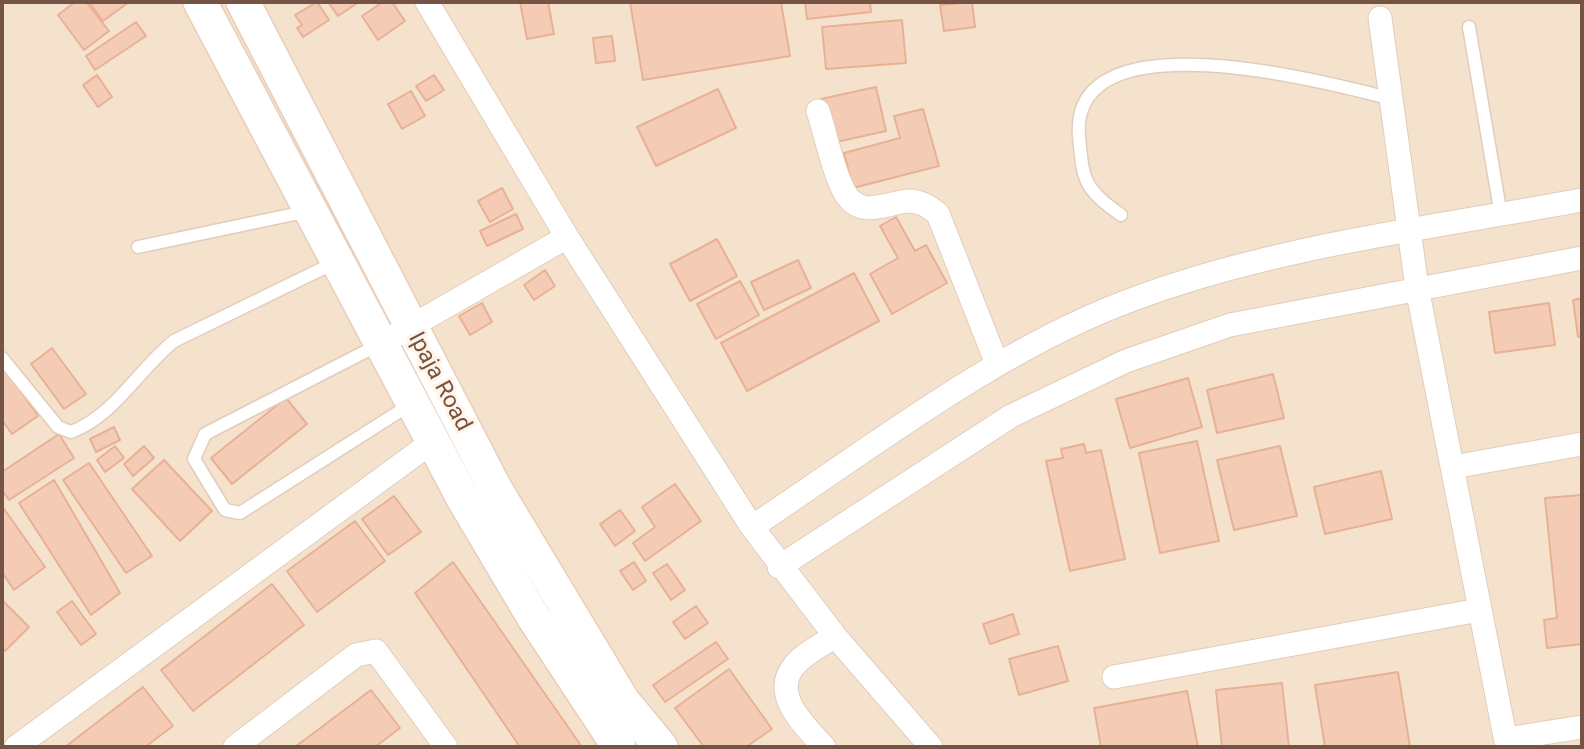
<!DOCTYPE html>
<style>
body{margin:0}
#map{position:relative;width:1584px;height:749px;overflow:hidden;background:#fdf0df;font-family:Roboto,sans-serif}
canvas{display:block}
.frame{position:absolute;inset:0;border:4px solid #755446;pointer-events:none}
</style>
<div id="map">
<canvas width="1584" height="749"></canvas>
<div class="frame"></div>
</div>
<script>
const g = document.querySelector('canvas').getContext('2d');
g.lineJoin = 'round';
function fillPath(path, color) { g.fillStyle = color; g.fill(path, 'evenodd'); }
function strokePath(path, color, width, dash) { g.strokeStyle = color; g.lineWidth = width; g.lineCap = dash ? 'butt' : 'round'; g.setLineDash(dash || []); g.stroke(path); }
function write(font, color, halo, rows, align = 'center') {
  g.font = font + ' Roboto,sans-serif'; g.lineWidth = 6; g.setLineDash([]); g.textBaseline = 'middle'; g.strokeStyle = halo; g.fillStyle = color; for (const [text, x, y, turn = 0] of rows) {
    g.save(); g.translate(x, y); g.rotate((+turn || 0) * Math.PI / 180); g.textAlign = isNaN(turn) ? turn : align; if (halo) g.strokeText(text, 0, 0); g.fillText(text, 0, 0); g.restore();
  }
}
const residential = new Path2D(`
 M2,2h1580v745h-1580z`);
const building = new Path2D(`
 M75,2h11l23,29 -25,19 -26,-35z
 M89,2h40l-26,19z
 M317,2l12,18 -26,17 -6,-9 5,-3 -7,-10z
 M328,2h31l-21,14z
 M383,2h9l13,19 -27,19 -16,-24z
 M520,2h28l6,32 -27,5z
 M630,2h151l9,54 -147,24z
 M805,2h65l1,10 -64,7z
 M972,2l3,25 -31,4 -4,-26z
 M902,20l4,43 -80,6 -4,-42z
 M136,22l10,14 -51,34 -9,-14z
 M612,36l3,25 -19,2 -3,-25z
 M97,75l15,22 -14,10 -15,-22z
 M434,75l10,15 -18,11 -10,-15z
 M876,87l10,44 -54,12 -11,-44z
 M718,89l18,39 -80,38 -19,-39z
 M411,91l14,25 -23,13 -14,-25z
 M923,109l16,57 -86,22 -9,-35 56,-15 -6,-22z
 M502,188l11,21 -23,13 -12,-21z
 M516,214l7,15 -36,17 -7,-15z
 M896,217l19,34 11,-6 21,38 -55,31 -22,-40 28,-16 -18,-32z
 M717,239l20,37 -47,25 -20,-37z
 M798,260l13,28 -47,22 -13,-28z
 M545,270l10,16 -21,14 -10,-15z
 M854,273l25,48 -132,70 -26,-48z
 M740,281l19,34 -43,24 -19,-35z
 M1582,298v38l-4,1 -5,-37z
 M482,303l10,19 -22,13 -11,-19z
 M1549,303l6,42 -60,8 -6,-41z
 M52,348l34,46 -22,15 -33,-45z
 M2,365l36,51 -26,18 -10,-14z
 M1273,374l11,44 -67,15 -10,-43z
 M1188,378l14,49 -72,21 -14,-49z
 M286,398l21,26 -75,60 -21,-26z
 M114,427l6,13 -24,12 -6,-13z
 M59,434l15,24 -65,42 -7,-10v-18z
 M1197,441l22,100 -59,12 -21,-100z
 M1084,444l2,9 15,-3 24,109 -55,12 -24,-110 17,-3 -2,-9z
 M115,446l9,12 -19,14 -8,-12z
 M144,446l10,12 -21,18 -9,-12z
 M1280,446l17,70 -63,14 -17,-70z
 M164,460l48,51 -32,30 -48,-52z
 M89,463l63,93 -26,17 -63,-93z
 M1381,471l11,48 -67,15 -11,-47z
 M54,480l66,113 -29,22 -72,-112z
 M675,484l26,37 -56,40 -12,-18 22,-16 -13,-20z
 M1582,495v149l-35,4 -3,-28 13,-2 -12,-120z
 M394,496l27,36 -33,23 -26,-36z
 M2,506l43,61 -31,23 -12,-18z
 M620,510l15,21 -20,15 -15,-22z
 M355,521l30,40 -68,51 -30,-41z
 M453,562l129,185h-62l-105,-154z
 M634,562l12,19 -13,9 -13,-19z
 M667,564l18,26 -14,10 -18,-27z
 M272,584l32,41 -111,86 -32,-41z
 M2,600l27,27 -24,24 -3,-4z
 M72,601l24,33 -15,11 -24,-33z
 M696,606l12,17 -23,16 -12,-17z
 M1013,614l6,20 -29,10 -7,-20z
 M716,642l12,17 -63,43 -12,-17z
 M1058,646l10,35 -49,14 -10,-36z
 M729,669l43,60 -26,18h-42l-29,-39z
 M1398,672l12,75h-85l-10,-62z
 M1282,683l7,64h-67l-6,-57z
 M143,687l30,39 -28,21h-80z
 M371,690l29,38 -25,19h-80z
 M1187,691l11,56h-97l-7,-39z`);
const service = new Path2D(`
 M1469,27l32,188
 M1121,215c-38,-27 -38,-35 -42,-79 -10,-123 252,-53 313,-37
 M138,247l171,-36
 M378,345l-173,89 -11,25 31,51 15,3 171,-109
 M2,358l56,69 13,5c43,-16 68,-63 103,-91l162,-79`);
const minor = new Path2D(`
 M427,2l140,235 185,290 83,109 96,111
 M1380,18l37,270 90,459
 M818,111c8,24 15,61 27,82 16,27 43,9 64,8 12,0 21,6 29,13l59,150
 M382,343l185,-106
 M1453,467l129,-23
 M752,527c116,-77 241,-174 371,-224 144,-56 308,-75 459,-103
 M779,567l232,-151 115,-55 104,-36 352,-67
 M1114,677l365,-67
 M1506,739l76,-12
 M16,747l416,-305
 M235,747l121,-92 20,-4 70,96
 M824,747c-18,-20 -54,-52 -30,-81 9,-12 28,-21 41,-30`);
const secondary = new Path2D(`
 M200,2l264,498 70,118 85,129
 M243,2l253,488 127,211 38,46`);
const streetNames = [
 ["Ipaja Road",439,382,62]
];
fillPath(residential, '#f5e2cd');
fillPath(building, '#f4ccb5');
strokePath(building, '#e8b195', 2);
strokePath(service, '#e2ccbb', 15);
strokePath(minor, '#e2ccbb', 25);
strokePath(secondary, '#e9ceba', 36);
strokePath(service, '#fff', 12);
strokePath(minor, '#fff', 23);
strokePath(secondary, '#fff', 33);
write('23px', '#755446', '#fff4e7', streetNames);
</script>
